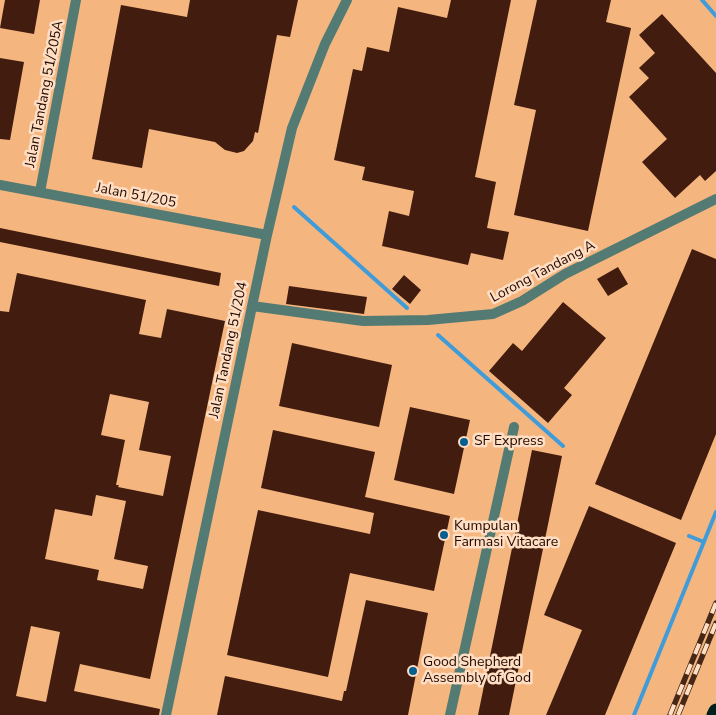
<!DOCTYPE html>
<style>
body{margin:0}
canvas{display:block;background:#f5b57f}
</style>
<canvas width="716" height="715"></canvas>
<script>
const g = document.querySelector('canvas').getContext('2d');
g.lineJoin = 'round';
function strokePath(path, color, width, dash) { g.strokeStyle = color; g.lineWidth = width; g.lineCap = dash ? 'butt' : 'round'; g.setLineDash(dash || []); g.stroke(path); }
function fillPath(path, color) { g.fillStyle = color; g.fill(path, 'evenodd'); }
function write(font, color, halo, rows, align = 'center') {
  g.font = font + ' "Nunito Sans",sans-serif'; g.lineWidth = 5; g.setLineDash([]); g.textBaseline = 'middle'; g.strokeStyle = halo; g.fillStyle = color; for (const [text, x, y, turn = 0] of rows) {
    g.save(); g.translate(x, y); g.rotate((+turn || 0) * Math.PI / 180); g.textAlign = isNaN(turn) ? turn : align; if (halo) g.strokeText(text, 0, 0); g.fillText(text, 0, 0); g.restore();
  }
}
const stream = new Path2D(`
 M702,0l14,16
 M294,207l113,101
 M438,335l125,111
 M689,536l15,6
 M634,715l82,-203`);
const building = new Path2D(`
 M5,0h35l-6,34 -34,-6z
 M190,0h108l-8,37 -13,-2 -19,98 -3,-1 -2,9 -9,10 -7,2 -12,-3 -10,-8 -66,-13 -7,39 -50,-9 29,-154 66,12z
 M451,0h60l-36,177 21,5 -9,46 22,4 -6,28 -32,-7 -3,12 -86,-19 7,-35 20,5 5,-25 -52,-11 3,-13 -31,-7 19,-91 9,2 5,-24 22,5 9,-45 49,11z
 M537,0h74l-5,22 25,6 -43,203 -74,-16 22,-105 -22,-5z
 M662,14l54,59v98l-11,10 -5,-6 -25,23 -33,-36 25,-23 -38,-42 20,-19 -10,-10 16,-15 -16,-18z
 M0,58l24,4 -14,78 -10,-1z
 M0,228l221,45 -2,13 -219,-44z
 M692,249l24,10v175l-35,86 -86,-36z
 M618,267l10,17 -20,12 -11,-17z
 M17,273l129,27 -7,34 22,4 6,-29 58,12 -75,358 -70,-15 -6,27 86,18 -1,6h-159v-404l9,1zM110,394l39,8 -10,48 32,6 -8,40 -45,-9 1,-2h-3l9,-45 -24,-5zM96,495l30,6 -12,58 34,7 -5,23 -46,-9 2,-10 -54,-11 10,-50 37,7zM31,626l29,6 -14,70 -30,-6z
 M404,275l17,15 -11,14 -18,-15z
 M289,286l78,11 -3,17 -78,-10z
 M563,302l43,36 -42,50 8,7 -24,28 -59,-52 24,-28 9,8z
 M292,343l100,22 -13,62 -100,-21z
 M410,407l60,13 -16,74 -60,-14z
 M273,430l102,22 -10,45 85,19 -16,75 -84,-18 -22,104 -101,-22 31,-145 112,24 4,-21 -113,-25z
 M532,450l30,6 -53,259h-31z
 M589,506l87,37 -71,172h-59l36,-85 -38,-15z
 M366,600l62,13 -20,102h-191l8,-39 117,25 2,-10h2z`);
const street = new Path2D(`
 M0,185l267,50
 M40,192l36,-192
 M252,306l111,15 65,-1 65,-6 29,-13 43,-27 151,-75
 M166,715l101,-480 25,-107 33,-84 22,-44
 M450,715l64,-288`);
const highway = new Path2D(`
 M714,715l2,-4`);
const rail = new Path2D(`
 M670,715l46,-112
 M678,715l38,-92`);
const markers = [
 [464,442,5,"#025f90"],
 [444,535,5,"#025f90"],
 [413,671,5,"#025f90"]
];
const streetNames = [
 ["Jalan Tandang 51/205A",45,94,-79],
 ["Jalan 51/205",136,196,11],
 ["Lorong Tandang A",543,272,-28],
 ["Jalan Tandang 51/204",229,350,-78]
];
const poiNames = [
 ["SF Express",474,442],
 ["Kumpulan",454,527],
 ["Farmasi Vitacare",454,543],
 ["Good Shepherd",423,663],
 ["Assembly of God",423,679]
];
strokePath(stream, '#409cd9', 4);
fillPath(building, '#421d0f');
strokePath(street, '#537b73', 10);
strokePath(highway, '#00211c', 15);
strokePath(rail, '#472817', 5.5);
strokePath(rail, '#ffdec3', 4, [11]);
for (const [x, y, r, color] of markers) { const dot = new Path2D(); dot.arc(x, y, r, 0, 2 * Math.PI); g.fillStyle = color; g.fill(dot); strokePath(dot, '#ffdec3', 2); }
write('14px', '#210a00', '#ffdec3', streetNames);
write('14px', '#210a00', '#ffdec3', poiNames, 'left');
</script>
